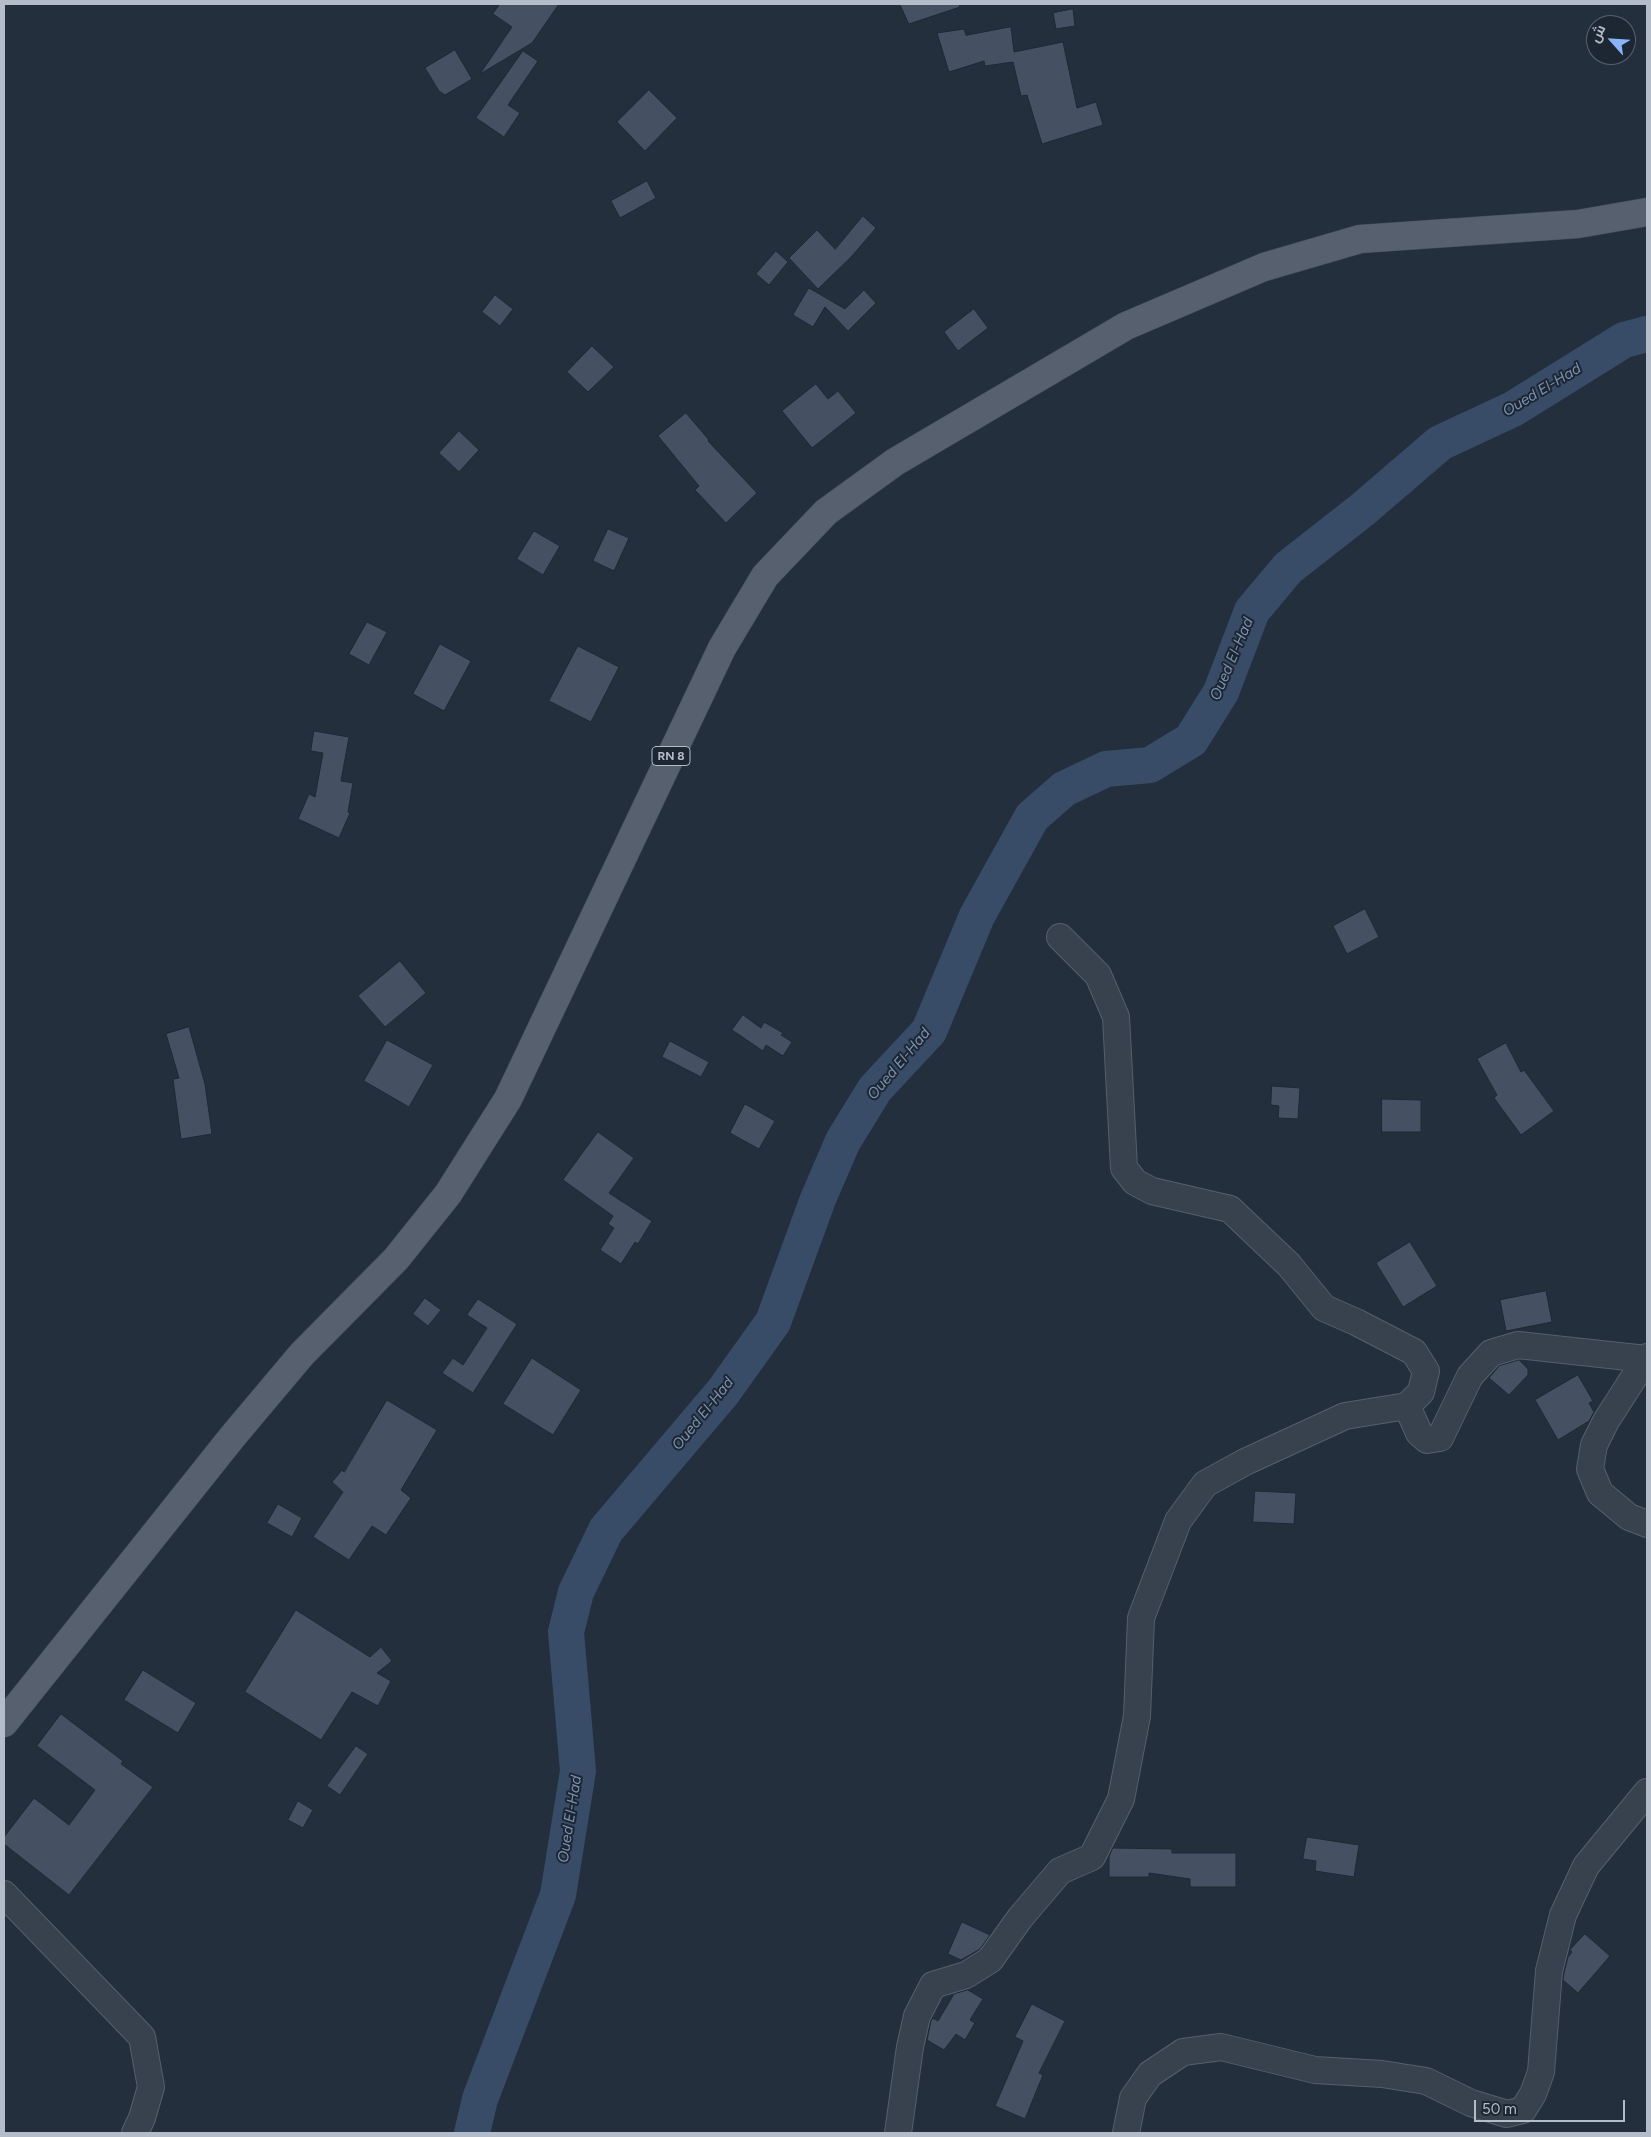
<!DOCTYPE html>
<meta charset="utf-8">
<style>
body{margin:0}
#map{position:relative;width:1651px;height:2137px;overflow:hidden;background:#242f3e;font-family:Figtree,Cairo,sans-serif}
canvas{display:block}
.frame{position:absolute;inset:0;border:5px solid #b4bcc9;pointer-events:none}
.north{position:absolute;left:1586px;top:15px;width:50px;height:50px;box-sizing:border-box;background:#1d2633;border:1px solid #59626f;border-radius:50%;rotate:296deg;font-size:14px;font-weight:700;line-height:20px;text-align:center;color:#b4bcc9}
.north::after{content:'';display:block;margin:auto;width:18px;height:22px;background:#8ab4f8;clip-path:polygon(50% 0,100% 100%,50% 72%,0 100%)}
.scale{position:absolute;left:1474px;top:2100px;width:151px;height:22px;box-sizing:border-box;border:2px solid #b4bcc9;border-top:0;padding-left:6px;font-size:15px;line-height:18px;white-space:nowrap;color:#b4bcc9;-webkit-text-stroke:4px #1d2633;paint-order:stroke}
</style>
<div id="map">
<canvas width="1651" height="2137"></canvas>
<div class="frame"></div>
<div class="north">ش</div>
<div class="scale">50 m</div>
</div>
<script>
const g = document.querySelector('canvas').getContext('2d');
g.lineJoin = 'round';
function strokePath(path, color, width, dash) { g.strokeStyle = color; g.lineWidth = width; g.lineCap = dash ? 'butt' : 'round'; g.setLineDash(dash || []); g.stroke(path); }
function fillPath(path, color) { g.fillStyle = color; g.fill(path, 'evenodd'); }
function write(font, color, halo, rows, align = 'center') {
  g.font = font + ' Figtree,sans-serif'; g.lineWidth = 4; g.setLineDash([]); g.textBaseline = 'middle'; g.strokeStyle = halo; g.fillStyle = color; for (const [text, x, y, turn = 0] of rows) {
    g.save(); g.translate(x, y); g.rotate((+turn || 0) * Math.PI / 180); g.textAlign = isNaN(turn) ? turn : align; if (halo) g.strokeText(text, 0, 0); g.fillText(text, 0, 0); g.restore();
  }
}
const river = new Path2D(`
 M472,2133l8,-34 78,-204 20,-124 -12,-139 10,-40 30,-62 117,-138 50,-70 45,-123 25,-58 32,-52 54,-58 48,-115 55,-99 32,-28 42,-20 44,-4 41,-25 30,-48 31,-81 36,-43 74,-58 78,-67 73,-34 111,-69 23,-6`);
const building = new Path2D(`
 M500,4h59l-27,39 -52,31 32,-47 -19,-13z
 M900,4h59l1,3 -51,17z
 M1073,9l2,17 -19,3 -3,-16z
 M1011,27l3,25 49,-10 14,66 19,-6 7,23 -61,19 -15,-49 -6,1 -8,-34 -28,4 -1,-5 -35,11 -12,-39 27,-4 2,6z
 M455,50l17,29 -27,16 -6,-4 -14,-23z
 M523,51l15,10 -30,44 12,8 -16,24 -28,-19z
 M649,90l28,28 -32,33 -28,-29z
 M647,181l9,17 -36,20 -9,-17z
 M863,216l13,12 -24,28 -34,33 -29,-31 28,-28 18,19z
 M776,251l12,11 -19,23 -13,-11z
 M809,288l36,21 19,-19 12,13 -28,28 -23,-24 -12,20 -20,-12z
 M495,295l18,14 -13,17 -18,-14z
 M974,309l14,19 -30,23 -14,-19z
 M592,346l22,21 -26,25 -21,-20z
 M816,384l12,15 10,-8 18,22 -44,35 -30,-37z
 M686,413l23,27 -1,1 49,52 -31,30 -31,-33 4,-4 -41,-50z
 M459,431l20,19 -20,22 -20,-19z
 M608,529l21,9 -15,33 -21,-10z
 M534,531l26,15 -17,29 -26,-16z
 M367,622l20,10 -18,33 -20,-11z
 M440,644l31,17 -27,50 -31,-17z
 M578,646l41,21 -28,55 -42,-21z
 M314,731l35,6 -8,44 12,2 -5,29 2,1 -11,25 -41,-19 11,-25 6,3 8,-44 -12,-2z
 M1365,909l14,28 -32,17 -14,-28z
 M400,961l26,32 -41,34 -27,-31z
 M743,1015l18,13 3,-6 19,11 -2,2 11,7 -9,14 -17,-11 -3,6 -31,-21z
 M189,1027l16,57 7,50 -31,5 -8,-60 6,-1 -13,-44z
 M387,1040l46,25 -24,42 -45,-26z
 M670,1041l39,21 -8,15 -39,-20z
 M1506,1043l15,29 3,-2 30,41 -33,24 -27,-37 3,-3 -20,-36z
 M1272,1086l28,2 -2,31 -20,-1 1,-12 -8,-1z
 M1382,1099l39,1v32h-39z
 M745,1104l30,17 -16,28 -29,-16z
 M598,1132l36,26 -25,35 43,28 -14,23 -3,-2 -14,22 -21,-14 14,-22 -6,-4 5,-8 -50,-36z
 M1410,1242l27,44 -34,21 -27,-44z
 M1546,1291l6,31 -46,9 -6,-31z
 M425,1298l16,12 -13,16 -15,-12z
 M478,1299l39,25 -44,69 -31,-20 11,-15 10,7 24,-37 -20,-13z
 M532,1358l49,32 -28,45 -50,-31z
 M1519,1360l9,9v6l-19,20 -20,-17 10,-12z
 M1578,1375l15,26 -4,2 5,9 -5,9 -31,19 -23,-40z
 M387,1400l50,30 -36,60 10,8 -25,37 -14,-9 -23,34 -36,-23 30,-45 -11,-10 10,-12 2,2z
 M1255,1491l41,2 -2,31 -41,-2z
 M278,1504l24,14 -10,19 -25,-14z
 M296,1610l74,47 11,-10 11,14 -15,12 14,8 -13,25 -26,-14 -31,48 -76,-48z
 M143,1670l53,33 -18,30 -54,-33z
 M61,1714l62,47 -2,3 32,23 -84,108 -65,-51v-7l30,-39 35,27 26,-35 -58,-44z
 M356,1746l12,8 -28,41 -13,-9z
 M298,1801l15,9 -10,18 -15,-8z
 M1307,1837l52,8 -5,32 -39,-6 1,-10 -13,-2z
 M1113,1848l59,1v4h64v34h-46v-8l-41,-6v4h-40v-20z
 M962,1922l28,13 -10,14 -19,11 -13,-6z
 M1585,1934l25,22 -32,37 -15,-13 1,-7 4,-16 4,-5 -2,-2z
 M968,1990l15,9 -13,21 5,3 -10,17 -9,-6 -12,16 -17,-10 4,-19 2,-3 5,3 16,-27z
 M1032,2004l33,17 -26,52 4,2 -18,44 -30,-13 28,-65 -8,-4z`);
const minor = new Path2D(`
 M1647,1357l-41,64 -12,24 -4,24 10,24 29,24 18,7
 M1407,1406l12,27 8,7 13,-2 30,-62 21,-23 27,-8 128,14
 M4,1894l138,143 9,50 -9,31 -7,15
 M898,2133l12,-86 7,-31 16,-31 33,-10 24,-15 30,-42 40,-47 32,-14 29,-58 16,-83 4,-98 37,-97 27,-37 40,-22 100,-46 62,-10 14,-14 5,-21 -12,-19 -58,-30 -32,-14 -35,-43 -59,-56 -78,-18 -17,-9 -11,-14 -8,-151 -18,-42 -38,-38
 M1126,2133l7,-35 17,-24 33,-22 38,-5 94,23 67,4 44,7 45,22 36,11 16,-4 10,-16 8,-22 8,-101 14,-56 23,-49 61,-74`);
const major = new Path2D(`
 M4,1723l229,-287 69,-82 94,-95 52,-65 60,-95 214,-451 43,-72 61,-64 69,-50 231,-136 138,-59 96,-28 218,-15 69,-12`);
const shields = [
 [671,756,38]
];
const shieldNames = [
 ["RN 8",671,756]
];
const waterNames = [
 ["Oued El-Had",1542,390,-31],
 ["Oued El-Had",1232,659,-67],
 ["Oued El-Had",899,1064,-50],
 ["Oued El-Had",703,1414,-51],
 ["Oued El-Had",570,1819,-81]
];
strokePath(river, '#394c67', 36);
fillPath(building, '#455162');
strokePath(building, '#1f2835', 1);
strokePath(minor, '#565f6c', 28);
strokePath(major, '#414a57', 29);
strokePath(minor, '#38414e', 26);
strokePath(major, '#56606e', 28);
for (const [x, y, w] of shields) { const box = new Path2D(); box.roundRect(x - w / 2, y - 9.5, w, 19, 4); g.fillStyle = '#1d2633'; g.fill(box); strokePath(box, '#b4bcc9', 1); }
write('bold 12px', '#b4bcc9', null, shieldNames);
write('italic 15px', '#7c92b1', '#1d2633', waterNames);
</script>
